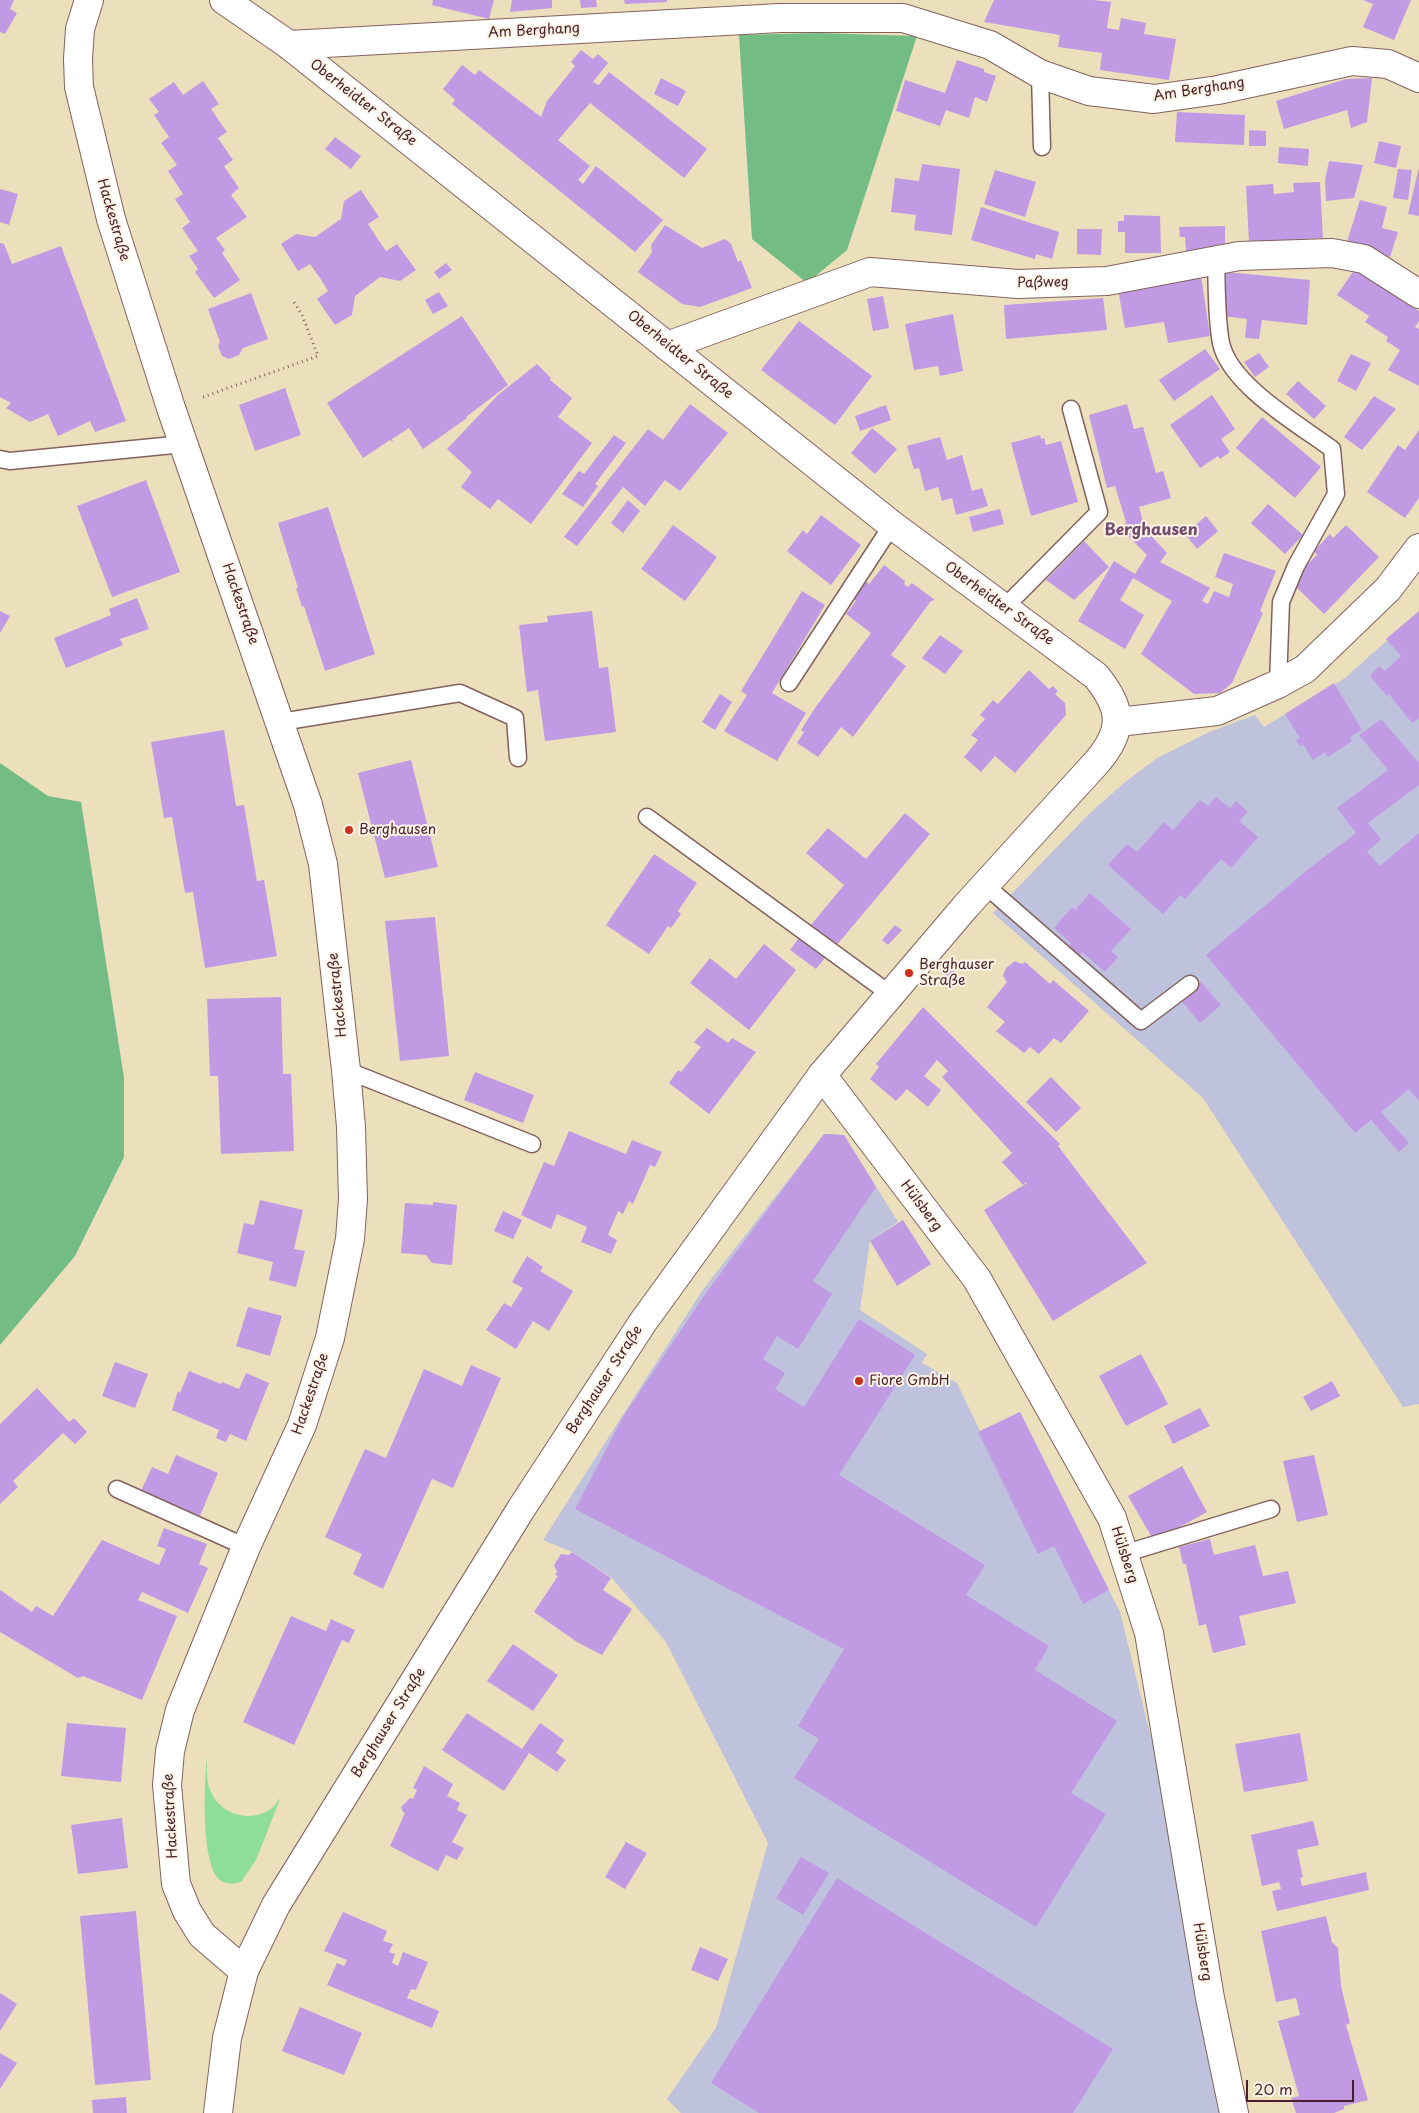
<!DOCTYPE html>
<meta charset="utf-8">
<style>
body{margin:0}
#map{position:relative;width:1419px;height:2113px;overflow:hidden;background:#ecdfbc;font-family:"Playpen Sans",sans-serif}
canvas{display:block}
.scale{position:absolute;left:1246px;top:2080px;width:108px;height:22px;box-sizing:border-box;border:2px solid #4a1f2b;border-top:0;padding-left:6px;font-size:15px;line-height:18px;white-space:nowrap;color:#4a1f2b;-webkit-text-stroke:4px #fcf5e5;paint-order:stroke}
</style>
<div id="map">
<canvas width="1419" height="2113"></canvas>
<div class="scale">20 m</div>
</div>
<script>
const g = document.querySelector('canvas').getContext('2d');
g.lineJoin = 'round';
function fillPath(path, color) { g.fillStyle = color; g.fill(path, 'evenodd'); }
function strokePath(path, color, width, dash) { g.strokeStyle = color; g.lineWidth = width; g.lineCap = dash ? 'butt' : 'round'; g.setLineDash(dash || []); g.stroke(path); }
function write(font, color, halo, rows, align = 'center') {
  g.font = font + ' "Playpen Sans",sans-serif'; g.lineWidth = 4; g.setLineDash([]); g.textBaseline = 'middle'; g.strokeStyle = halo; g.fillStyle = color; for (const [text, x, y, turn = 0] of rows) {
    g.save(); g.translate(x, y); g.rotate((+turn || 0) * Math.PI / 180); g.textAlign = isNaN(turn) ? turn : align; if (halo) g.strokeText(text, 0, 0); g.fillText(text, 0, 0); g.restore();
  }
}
const industrial = new Path2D(`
 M1419,612v792l-16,3 -200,-309 -210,-185 97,-100 34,-30 33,-25 52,-26 46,-17 9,12 81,-49z
 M824,1134l20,1 54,87 -28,19 -10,69 67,44 -5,9 35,20 23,48 40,-19 100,200 33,134 51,292 19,75h-542l-14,-14 49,-71 52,-185 -102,-201 -55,-65 -39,-25 -29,-12 159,-249z`);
const green = new Path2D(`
 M207,1757c0,12 -1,25 4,35 10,23 39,31 60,17 4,-3 7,-8 10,-12l-25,63 -15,22c-8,2 -16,3 -22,-3 -18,-16 -15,-98 -12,-122z`);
const forest = new Path2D(`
 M818,33l99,3 -70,214 -40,33 -55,-44 -13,-204z
 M0,763l48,33 33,6 43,276v79l-49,99 -75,89z`);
const building = new Path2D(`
 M0,0h14l-4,9 7,4 -12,21 -5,-2z
 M433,0h61l-5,19 -57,-14z
 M512,0h40v8l-42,4z
 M580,0h16l1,7 -16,1z
 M624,0h43v2l-42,2z
 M994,0h99l18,2 -4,26 12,2 2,-12 25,5 -2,11 32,5 -7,41 -69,-10 2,-17 -44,-6 2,-12 -76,-13z
 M1363,0h48l-17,40 -31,-13 10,-23z
 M581,50l12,9 5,-5 10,9 -15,19 6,3 10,-13 98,77 -23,29 -94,-75 -32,37 32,26 -12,14 5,4 13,-18 67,54 -28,32 -183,-148 3,-4 -12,-11 19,-24 13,10 4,-5 62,47 6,-16 28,-35 -4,-4z
 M957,60l27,9v3l12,4 -9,26 -12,-5 -6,21 -23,-8 -6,16 -44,-15 9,-31 40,13z
 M661,78l25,13 -8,15 -24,-12z
 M1372,78l-5,44 -16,6 -4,-18 -63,19 -8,-28 70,-22z
 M203,81l16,23 -8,5 16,23 -9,6 15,22 -9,6 15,22 -8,7 16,22 -31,21 9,12 -3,3 18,27 -26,18 -19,-26 3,-3 -9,-13 9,-5 -16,-23 8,-6 -15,-23 8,-5 -15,-23 9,-6 -16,-22 8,-6 -15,-22 5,-3 -10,-13 25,-17 9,13z
 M1177,112l68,3 -1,30 -69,-3z
 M1249,130l17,1v15h-17z
 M335,137l26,19 -10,13 -26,-20z
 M1379,141l22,5 -5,22 -22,-5z
 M1279,147l30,2 -1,17 -30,-3z
 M1329,161l34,4 -9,33 -28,3 -1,-21z
 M922,164l38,5 -8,66 -38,-5 2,-15 -25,-3 4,-34 24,3z
 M1419,167v49l-11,-2z
 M1398,169l14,1 -4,30 -15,-2z
 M995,170l41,12 -11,35 -41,-13z
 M1320,182l3,56 -74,4 -3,-56 27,-2 1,10 20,-2 -1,-9z
 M0,189l18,5 -9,31 -9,-3z
 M361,190l18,27 -11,7 9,14 9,13 11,-7 19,26 -16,11 -20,-4 -25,19 -3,19 -17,10 -18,-26 11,-8 -8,-13 -10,-14 -12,7 -17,-27 15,-10 19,3 26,-18 3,-18z
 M1360,200l27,7 -5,21 16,4 -8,25 -44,-12z
 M981,207l78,25 -7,27 -16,-5 -1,5 -64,-19z
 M1124,215l36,1 1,37h-36v-21h-7v-11h6z
 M665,225l37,23 23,-9 6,5 7,18 3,-2 11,28 -52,19 -18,-3 -44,-32 14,-20 -1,-7z
 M1225,226v26h-39l-1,-15h-5l-1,-10z
 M1077,229h25l-1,26 -24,-1z
 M0,243l4,1 8,20 49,-18 65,175 -31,11 -5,-11 -32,15 -10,-22 -18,8 -24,-14 5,-5 -11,-6z
 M446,263l6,7 -13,9 -5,-7z
 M1355,269l64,42v10l-4,6 4,2v57l-31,-16 12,-20 -14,-9 2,-4 -23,-15 4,-6 -32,-21z
 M1226,272l84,8 -3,45 -45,-5 -3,19 -14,-1 2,-19 -25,-3z
 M1201,276l9,60 -42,7 -4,-21 -39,6 -7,-38z
 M439,292l9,14 -15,8 -8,-14z
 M251,293l17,46 -25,9 -4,7 -10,4 -7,-3 -4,-10 2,-4 -12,-33z
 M883,296l6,32 -16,3 -6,-32z
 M1103,298l4,32 -101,9 -2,-34z
 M953,314l10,57 -23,5 -2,-10 -24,4 -9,-46z
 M462,316l46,69 -42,32 1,1 -44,31 -14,-21 -17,11 1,3 -3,-2 -27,18 -36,-55z
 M799,321l73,55 -37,49 -74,-55z
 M1205,349l15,20 -46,32 -15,-21z
 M1259,353l10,14 -14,10 -11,-15z
 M1351,354l20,9 -15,28 -19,-10z
 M537,364l14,14 -1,2 22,18 -14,19 34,26 -61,81 -33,-25 -8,10 -29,-22 11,-15 -25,-23 51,-54z
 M1298,381l28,25 -12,13 -28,-25z
 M285,388l16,47 -46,16 -16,-46z
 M1212,395l23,34 -14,10 9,13 -10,7 -2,-3 -18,12 -30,-43z
 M1374,396l22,13 -34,41 -18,-13z
 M690,404l38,29 -48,58 -15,-11 -20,26 -22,-19 -46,59 -13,-9 84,-108 15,11z
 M1127,404l7,25 9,-2 13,46 7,-2 8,27 -32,9 6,22 22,24 -7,9 50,26 -8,13 6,3 6,-13 15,6 4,-13 -18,-7 9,-24 52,18 -16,40 3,2 -31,70 -12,10 -26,1 -53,-40 31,-53 -39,-23 -13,22 24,15 -19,34 -47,-28 36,-60 21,13 12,-19 -26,-26 5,-7 -11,-36 -8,2 -18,-73z
 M886,405l5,15 -31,11 -5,-15z
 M1262,417l59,50 -26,31 -59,-50z
 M872,428l25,21 -22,25 -24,-21z
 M1419,430v68l-14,20 -38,-26 31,-47 7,5z
 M614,435l12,8 -31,41 3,2 -15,21 -21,-13 17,-23 5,3z
 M1040,435l1,4 3,-1 2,7 15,-4 17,61 -47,14 -20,-73z
 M940,437l7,23 15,-5 10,36 10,-3 6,18 -32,9 -4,-17 -10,3 -4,-14 -13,4 -6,-23 -5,1 -7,-23z
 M146,480l34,92 -68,25 -35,-91z
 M628,500l12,11 -17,22 -12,-10z
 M1268,504l35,31 -18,19 -34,-31z
 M328,507l47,147 -50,17 -21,-65 -2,1 -6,-19h2l-20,-65z
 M1000,509l4,15 -31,8 -4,-15z
 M821,515l40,30 -30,40 -44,-34 16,-21 4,4z
 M1206,516l12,15 -21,18 -12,-15z
 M673,525l44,32 -32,44 -44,-32z
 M1346,525l33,32 -55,57 -34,-33 27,-26 -3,-4 16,-17 3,4z
 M1084,541l25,26 -35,33 -28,-20z
 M884,565l21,16 -1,3 4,3 4,-4 23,17 -4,1 -40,54 15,11 -53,71 -12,-10 -23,30 -21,-14 7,-11 -3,-2 14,-22 56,-75 -25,-19 10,-13 -6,-4 13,-18 6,5z
 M802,591l23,14 -53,88 34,20 -29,48 -53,-30 23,-36 -6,-4z
 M137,598l12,31 -29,10 3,6 -57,23 -12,-30 57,-23 -2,-6z
 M0,611l10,5 -10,17z
 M592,611l7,57 9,-1 8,65 -71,9 -7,-51 -11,2 -8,-67 29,-3 -1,-6z
 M1419,611v107l-7,5 -23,-29 -2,2 -17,-20 9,-10 6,5 16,-15 -15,-17z
 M940,635l23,16 -18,23 -23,-16z
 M1029,670l20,19 4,-3 5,5 -3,3 10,9 1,12 -51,58 -20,-17 -14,16 -17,-15 14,-17 -7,-5 14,-16 -5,-4 13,-15 5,4z
 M1334,683l28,47 -12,7 2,4 -24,16 -3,-5 -12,8 -10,-16 -3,2 -4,-6 4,-2 -15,-24z
 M720,694l12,8 -17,28 -13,-8z
 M1381,719l38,44v22l-51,38 13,16 -14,13 13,14 39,-33v268l-10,-12 -28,23 28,31 -10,9 -28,-32 -16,13 -149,-178 105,-88 45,-34 -19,-25 51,-38 -29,-35z
 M224,730l12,76 8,-1 13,76 7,-1 13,76 -72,12 -12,-76 -8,1 -13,-76 -8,1 -13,-76z
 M411,760l27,107 -53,11 -27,-105z
 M1216,797l14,11 6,-7 12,11 -9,9 19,16 -27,31 -10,-9 -36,40 -5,-4 -17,19 -55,-49 19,-21 10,8 27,-30 9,8 27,-30 8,6z
 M905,813l25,21 -94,112 -25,-21 33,-40 -38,-32 22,-25 38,31z
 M654,854l43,29 -19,28 3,3 -10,14 -3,-2 -19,28 -43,-29z
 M1090,893l41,36 -20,22 7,6 -13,15 -23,-20 -7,9 -12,-10 8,-8 -17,-15 18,-21 3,3z
 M435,917l14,139 -49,5 -15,-140z
 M895,925l7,5 -14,15 -6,-5z
 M799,938l26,20 -9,11 -26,-19z
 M764,944l32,26 -47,60 -59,-47 20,-25 26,21z
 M1015,961l7,3 3,-2 25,22 3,-4 36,31 -28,32 -7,-5 -15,16 -9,-7 -6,6 -28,-22 9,-9 -18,-15 20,-25 -4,-6 3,-8z
 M954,963l5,4 -14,15 -4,-4z
 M1201,982l20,23 -21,18 -20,-24z
 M281,997l2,77h8l3,77 -73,3 -3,-78h-8l-3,-77z
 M923,1007l137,137 -2,2 89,117 -94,58 -69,-111 43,-27 -1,-1 -3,3 -21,-23 10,-9 -70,-76 6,-6 -11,-11 -13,16 17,14 -13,17 -21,-18 -11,12 -26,-22 9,-12 -3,-3z
 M707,1028l21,15 4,-5 24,14 -47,62 -40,-31 9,-13 3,2 20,-25 -7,-5z
 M475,1072l59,23 -11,28 -59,-23z
 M1051,1077l30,31 -25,24 -30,-30z
 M569,1131l57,23 6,-14 30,12 -7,15 -5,-2 -17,39 -4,-3 -6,13 -5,-3 -10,24 9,5 -6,14 -30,-12 6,-15 -30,-13 -6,15 -30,-14 23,-53 10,4z
 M824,1134l20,1 32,52 -63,94 19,13 -34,55 -21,-13 -14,23 22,14 -10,16 29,18 55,-88 56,36 -76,120 146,90 -19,30 83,51 -14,24 82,51 -46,72 35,21 -70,113 -242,-149 25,-39 -21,-13 46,-77 -269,-140 48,-92 83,-124z
 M260,1200l43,10 -9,39 11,2 -9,36 -27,-7 4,-18 -36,-9 7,-30 10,2z
 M433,1202l24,3 -5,60 -20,-2 -6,-8 -25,-2 4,-50 28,2z
 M503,1211l19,9 -9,19 -19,-8z
 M903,1220l28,44 -34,22 -27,-45z
 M527,1256l16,11 -3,4 33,20 -24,40 -16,-10 -17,28 -30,-19 18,-27 7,4 12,-19 -11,-6z
 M248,1307l34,9 -12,40 -34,-10z
 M1141,1354l27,50 -42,22 -27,-50z
 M115,1362l33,12 -13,34 -33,-12z
 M471,1365l30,13 -48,110 -21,-9 -49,110 -30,-15 9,-20 -37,-17 40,-88 21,9 38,-89 38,17z
 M189,1371l32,13 1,-2 17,7 7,-16 23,10 -23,58 -16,-7 -4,8 -10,-4 3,-8 -47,-20 6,-19 2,2z
 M1332,1381l8,15 -29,15 -8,-14z
 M37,1388l32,34 5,-4 13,14 -12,12 -12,-11 -50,48 5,6 -18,17v-80z
 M1200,1408l10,18 -37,18 -9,-18z
 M1020,1412l89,178 -26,14 -29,-58 -16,8 -60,-122z
 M176,1455l42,18 -18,43 -60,-23 12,-26 16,7z
 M1314,1455l14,60 -31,7 -14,-61z
 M1182,1466l25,46 -53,29 -26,-45z
 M164,1528l43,16 -8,20 9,4 -20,45 -46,-21 -4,8 39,16 -35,84 -59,-24 -5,2 -78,-46v-42l32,22 4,-6 17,10 49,-76 57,25 7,-16 -9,-3z
 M1210,1539l4,16 41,-10 8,31 25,-5 8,32 -57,13 7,29 -33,8 -7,-29 -7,2 -13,-62h-3l-4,-17z
 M572,1552l39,26 -8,12 29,19 -30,46 -25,-13 -43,-30 24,-36 -3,-1 2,-3 -3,-7 7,-11 8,1z
 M291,1616l35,15 5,-12 24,11 -6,13 -7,-3 -48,105 -51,-23z
 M513,1644l45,31 -25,36 -46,-30z
 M467,1713l55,36 18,-26 24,17 -8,13 10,7 -9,12 -28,-19 -25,38 -62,-41z
 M67,1723l59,5 -5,54 -60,-6z
 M1300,1733l8,48 -64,11 -9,-48z
 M424,1766l29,18 -6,12 13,7 -3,7 10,5 -15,27 12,6 -7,12 -11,-5 -8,16 -48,-25 15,-33 -2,-1 -2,-5 9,-9 3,1 4,-9 -4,-2z
 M122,1818l6,50 -50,6 -7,-49z
 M1313,1821l6,24 -22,5 6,27 -3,1 2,8 64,-14 3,18 -92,21 -5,-20 9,-2 -2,-7 -17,4 -11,-51z
 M626,1842l21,11 -22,36 -20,-12z
 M801,1857l28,16 -26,42 -27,-17z
 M837,1878l276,171 -40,64h-314l-48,-30z
 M136,1911l15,169 -56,5 -15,-169z
 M343,1912l44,19 -4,10 10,3 -4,8 6,2 -3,9 6,3 5,-14 25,10 -12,28 -5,-1 -4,9 32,13 -7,17 -105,-43 10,-22 7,3 3,-6 -23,-9z
 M1326,1916l6,26 6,6 3,38 9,37 -4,2 22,75 -24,6v3l-10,4h-38l-5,-15 8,-2 -21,-75 22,-6 -4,-17 -20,4 -15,-71z
 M700,1947l28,12 -10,22 -27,-11z
 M0,1993l17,11 -17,27z
 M300,2007l62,26 -18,42 -62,-24z
 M0,2053l17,10 -17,26z
 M126,2097l1,16h-34l-1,-13z`);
const path = new Path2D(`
 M203,397l115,-41 -16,-41 -10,-16`);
const service = new Path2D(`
 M1040,74l2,73
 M1216,259c1,28 0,57 5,84 9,42 77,81 111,106l4,45 -40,72 -15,36 -3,82
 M0,459l10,2 174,-17
 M1004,608l95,-96 -28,-103
 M789,683l103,-158
 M281,722l179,-29 55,25 3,40
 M647,817l243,177
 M985,885l156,136 49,-37
 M346,1070l186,74
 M117,1489l129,58
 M1123,1554l148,-45`);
const minor = new Path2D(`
 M89,0l-9,29 -2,30 1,28 32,132 60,189 137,397 15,59 23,206 5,57 2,72 -3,40 -20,99 -28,87 -56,122 -66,163 -10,41 -3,34 9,99 11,27 15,24 42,36
 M289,45l491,-27h123l87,27 50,29 49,17 65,8 64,-9 134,-29 36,3 31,14
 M667,346l203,-74 148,12 89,-3 132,-25 93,-3 32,6 55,35
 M1118,722l99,-11 61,-27 27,-15 83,-80 31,-41
 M822,1075l155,204 135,239 37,115 61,365 24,115`);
const tertiary = new Path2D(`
 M218,2113l9,-75 17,-67 32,-66 245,-396 122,-187 179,-247 144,-169 131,-144c28,-33 25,-54 -1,-86l-204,-151 -603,-480 -65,-45`);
const markers = [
 [349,830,5,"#c8321e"],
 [909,973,5,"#c8321e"],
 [859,1381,5,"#c8321e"]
];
const streetNames = [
 ["Am Berghang",534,31,-3],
 ["Am Berghang",1199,90,-9],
 ["Oberheidter Straße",363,103,38],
 ["Hackestraße",113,220,74],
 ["Paßweg",1043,283,-1],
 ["Oberheidter Straße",680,355,39],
 ["Hackestraße",240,604,71],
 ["Oberheidter Straße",999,604,36],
 ["Hackestraße",338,995,-96],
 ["Hülsberg",921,1206,53],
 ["Berghauser Straße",605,1380,-57],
 ["Hackestraße",311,1394,-71],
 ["Hülsberg",1124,1555,72],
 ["Berghauser Straße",389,1723,-58],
 ["Hackestraße",171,1816,-93],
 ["Hülsberg",1202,1952,81]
];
const poiNames = [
 ["Berghausen",359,830],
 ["Berghauser",919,965],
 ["Straße",919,981],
 ["Fiore GmbH",869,1381]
];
const quarterNames = [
 ["Berghausen",1151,531]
];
fillPath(industrial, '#bec2dd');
fillPath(green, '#8fdd9b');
fillPath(forest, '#73bc83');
fillPath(building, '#c09be4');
strokePath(service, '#83625e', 19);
strokePath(minor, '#83625e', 30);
strokePath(tertiary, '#83625e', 30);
strokePath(path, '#83625e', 3, [1, 4]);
strokePath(service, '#fff', 16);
strokePath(minor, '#fff', 28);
strokePath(tertiary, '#fff', 28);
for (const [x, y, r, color] of markers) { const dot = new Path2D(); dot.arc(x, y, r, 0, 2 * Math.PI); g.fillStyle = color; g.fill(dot); strokePath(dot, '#fcf5e5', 2); }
write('14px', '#4a1f2b', '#fcf5e5', streetNames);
write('14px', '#4a1f2b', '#fcf5e5', poiNames, 'left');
write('bold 16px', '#734a6c', '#fcf5e5', quarterNames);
</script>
